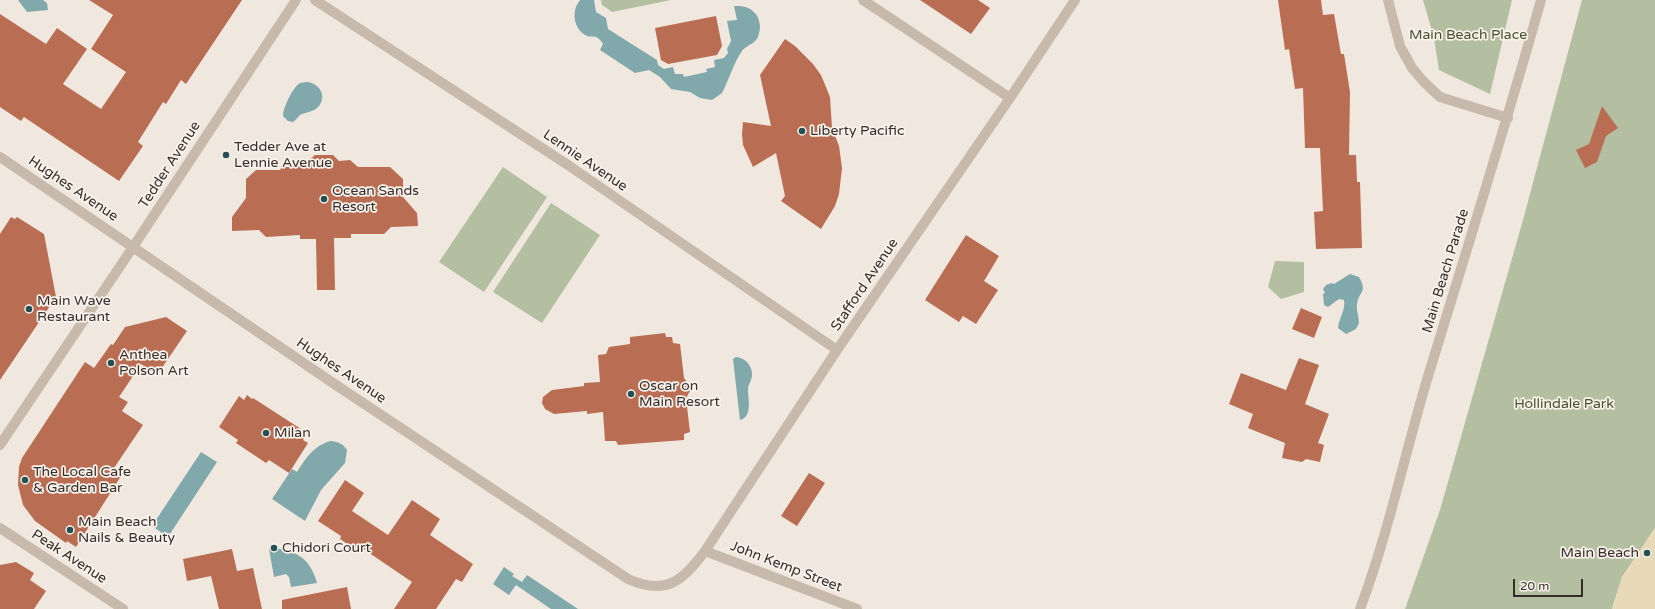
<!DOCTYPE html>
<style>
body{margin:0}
#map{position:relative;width:1655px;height:609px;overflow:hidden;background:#f0e8df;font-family:"Varela Round",sans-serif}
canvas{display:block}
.scale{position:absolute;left:1513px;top:579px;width:70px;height:18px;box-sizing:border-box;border:2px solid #362e2a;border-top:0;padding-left:5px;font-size:12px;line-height:14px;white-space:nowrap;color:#362e2a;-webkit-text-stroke:3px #f8f2eb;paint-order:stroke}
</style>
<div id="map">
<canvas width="1655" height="609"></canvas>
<div class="scale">20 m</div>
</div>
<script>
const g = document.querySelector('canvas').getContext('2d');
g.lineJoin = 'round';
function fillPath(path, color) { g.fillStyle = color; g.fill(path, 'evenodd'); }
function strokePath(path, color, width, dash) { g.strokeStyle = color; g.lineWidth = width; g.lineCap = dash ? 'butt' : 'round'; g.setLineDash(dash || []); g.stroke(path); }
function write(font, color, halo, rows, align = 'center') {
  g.font = font + ' "Varela Round",sans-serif'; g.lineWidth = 3.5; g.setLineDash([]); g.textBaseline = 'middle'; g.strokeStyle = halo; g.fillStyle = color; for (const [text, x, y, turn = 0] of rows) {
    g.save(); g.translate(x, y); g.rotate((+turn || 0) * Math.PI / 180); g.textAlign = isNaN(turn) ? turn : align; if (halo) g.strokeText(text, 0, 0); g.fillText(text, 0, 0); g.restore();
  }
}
const green = new Path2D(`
 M601,0h70l-59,12 -10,-7z
 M1423,0h89l-22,94 -51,-24 -5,-32z
 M1582,0h73v528l-33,49 -10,32h-207l35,-99 83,-290z
 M503,167l44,30 -63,95 -45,-30z
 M551,203l49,32 -58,88 -49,-31z
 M1275,261l29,1v30l-23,7 -13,-12z`);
const sand = new Path2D(`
 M1655,528v81h-43l10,-32z`);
const water = new Path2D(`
 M18,0h25l4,3 1,7 -21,2z
 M580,0h14l2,12 10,6 2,11 49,31 1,5 6,4 9,-2 2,7h8l1,3 23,-5 -1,-3 9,-2 -1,-7 10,-2 4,-5 -1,-4 4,-8 -4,-20 10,-1 -3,-14c15,-1 26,6 26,22 -1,4 -1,9 -4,12 -4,5 -11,6 -14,11 -7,9 -14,31 -20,42l-10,7 -12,-2 -10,-6 -19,-3 -11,-12 -11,-7 -14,3 -35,-23 3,-6c-1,-2 -4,-6 -7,-7 -2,-1 -6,0 -9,-1 -14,-7 -16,-25 -7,-36z
 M307,82c12,1 21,14 11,25 -5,5 -12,5 -18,8 -2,2 -4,5 -7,7l-5,-1 -5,-5c0,-8 10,-29 17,-33 0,0 6,-1 7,-1z
 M1350,274l9,3c9,15 0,14 -2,27 -1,6 2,13 2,19l-3,6 -10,5 -8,-6c1,-10 8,-19 6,-28l-5,-1 -11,8 -4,-2 -1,-11 2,-1 -2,-4 3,-4 6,-2 2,1z
 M736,357c11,1 19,12 15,23 -1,3 -3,5 -3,9 0,9 5,28 -8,31l-7,-61z
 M331,441c8,1 12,3 16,9l-2,13 -24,27 -16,31 -33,-22 20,-30 5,3c9,-14 17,-27 34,-31z
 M201,452l16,10 -49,75 -16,-11z
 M274,548c23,2 37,12 43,35l-26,4 -2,-10 -3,-3 -12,3 -5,-28z
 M504,567l10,7 -2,2 10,6 5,-7 51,34h-27l-35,-24 -7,10 -16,-11z`);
const building = new Path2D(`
 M89,0h153l-56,84 -5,-4 -15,24 -3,-2 -25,40 5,4 -24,35 -95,-64 -3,4 -21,-14v-93l46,30 11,-16 30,21 -24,35 38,25 25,-37 -35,-23 22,-34z
 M920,0h58l12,8 -19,26z
 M1278,0h43l2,15 11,-1 7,40h3l6,38 -1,63h7l1,27h3l2,66 -46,1 -2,-37 9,-1 -3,-63h-15l-2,-60 -8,1 -6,-40 -4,1z
 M716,16l6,30 -5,9 -49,9 -7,-4 -6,-32z
 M785,39l10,7 18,18 8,11 9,22 2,31 7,18 3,22 -3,26 -4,12 -14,23 -40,-28 4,-5 -9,-43 -23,14 -10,-22 -1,-11 1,-12 28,4 -11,-51z
 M1602,106l16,22 -12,8 -9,26 -12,6 -9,-18 13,-6z
 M315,155h18l6,6 11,-1 8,7h32l13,12v18l14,16 1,13 -27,1 -7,7h-33v4h-17l1,52h-18l-1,-51h-16v-4l-34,2 -7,-7 -27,1v-14l14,-19v-19l10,-9h24l2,-3h9l7,-6 11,-1z
 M11,217l4,2 2,-2 27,17 12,63 -56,83v-146z
 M966,235l33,21 -15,25 14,9 -22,34 -13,-8 -4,6 -34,-22z
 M1301,308l21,9 -8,21 -22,-9z
 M166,317l21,14 -30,44 -16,-11 -22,33 9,5 -6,9 21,14 -29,43 9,5 -47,74 -9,-6 -1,2 -31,-22 -12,-16 -5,-20 1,-18 3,-9 63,-96 9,6 17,-24 2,1 12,-18z
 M665,333l1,4h6l1,6 7,1 4,34 6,8v5l-4,7 4,34 -6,2v6l-66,5 -2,-4h-11l-2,-29 -16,2v-3l-33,3 -9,-5 -3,-6 1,-6 9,-7 32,-4v-3l16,-1 -2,-27 8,-1 3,-7 21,-3v-7z
 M1299,358l20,7 -14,39 24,10 -11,29 6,2 -4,17 -14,-3 -4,3 -20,-4 3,-15 -37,-15 5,-14 -24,-10 12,-31 45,17z
 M247,395l5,4 1,-1 48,31 -1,2 7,4 -4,5 5,3 -19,30 -20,-13 -3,3 -30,-20 2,-3 -19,-13 20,-31 5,4z
 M809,473l16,10 -28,43 -16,-10z
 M345,480l19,13 -12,18 36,24 24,-35 28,19 -10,16 43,29 -11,18 -6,-3 -20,30h-42l18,-27 -53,-36 -3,4 -16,-11 1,-3 -23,-15z
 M232,549l5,22 16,-3 9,41h-43l-8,-33 -24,5 -4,-22z
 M16,562l18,11 -4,7 16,11 -12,18h-34v-44z
 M347,587l4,22h-69v-9z`);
const minor = new Path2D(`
 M315,0l253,165 269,185
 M863,0l147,98
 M1388,0l12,46 12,22 12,14 16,15 68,21
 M0,157l336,228 292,194c38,17 55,2 77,-28l132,-201 173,-252 65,-98
 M0,445l133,-198 163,-247
 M0,528l123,81
 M705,551l152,58`);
const tertiary = new Path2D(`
 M1360,609c29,-77 45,-157 69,-236 38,-124 77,-248 112,-373`);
const markers = [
 [802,131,4,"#245053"],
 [226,155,4,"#245053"],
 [324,199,4,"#245053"],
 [29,309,4,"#245053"],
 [111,363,4,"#245053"],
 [631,394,4,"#245053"],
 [266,433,4,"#245053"],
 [25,480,4,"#245053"],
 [70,530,4,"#245053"],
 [274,548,4,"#245053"],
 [1647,553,4,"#245053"]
];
const parkNames = [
 ["Main Beach Place",1468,35],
 ["Hollindale Park",1564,404]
];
const poiNames = [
 ["Liberty Pacific",810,131],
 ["Tedder Ave at",234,147],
 ["Lennie Avenue",234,163],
 ["Ocean Sands",332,191],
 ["Resort",332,207],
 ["Main Wave",37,301],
 ["Restaurant",37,317],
 ["Anthea",119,355],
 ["Polson Art",119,371],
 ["Oscar on",639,386],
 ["Main Resort",639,402],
 ["Milan",274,433],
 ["The Local Cafe",33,472],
 ["& Garden Bar",33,488],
 ["Main Beach",78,522],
 ["Nails & Beauty",78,538],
 ["Chidori Court",282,548],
 ["Main Beach",1639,553,"right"]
];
const streetNames = [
 ["Lennie Avenue",585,161,34],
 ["Tedder Avenue",170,165,-57],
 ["Hughes Avenue",73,189,34],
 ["Main Beach Parade",1446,271,-73],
 ["Stafford Avenue",865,285,-56],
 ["Hughes Avenue",341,371,34],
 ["Peak Avenue",69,557,33],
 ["John Kemp Street",786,567,21]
];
fillPath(green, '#b4bea0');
fillPath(sand, '#e8d9b9');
fillPath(water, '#81a8aa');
fillPath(building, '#b96e54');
strokePath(minor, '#c7b9ac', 10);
strokePath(tertiary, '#c7b9ac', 10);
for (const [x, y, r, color] of markers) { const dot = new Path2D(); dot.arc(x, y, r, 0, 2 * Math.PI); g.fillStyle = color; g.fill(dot); strokePath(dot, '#f8f2eb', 1.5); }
write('14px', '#455230', '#f8f2eb', parkNames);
write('14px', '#362e2a', '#f8f2eb', poiNames, 'left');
write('14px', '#362e2a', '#f8f2eb', streetNames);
</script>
